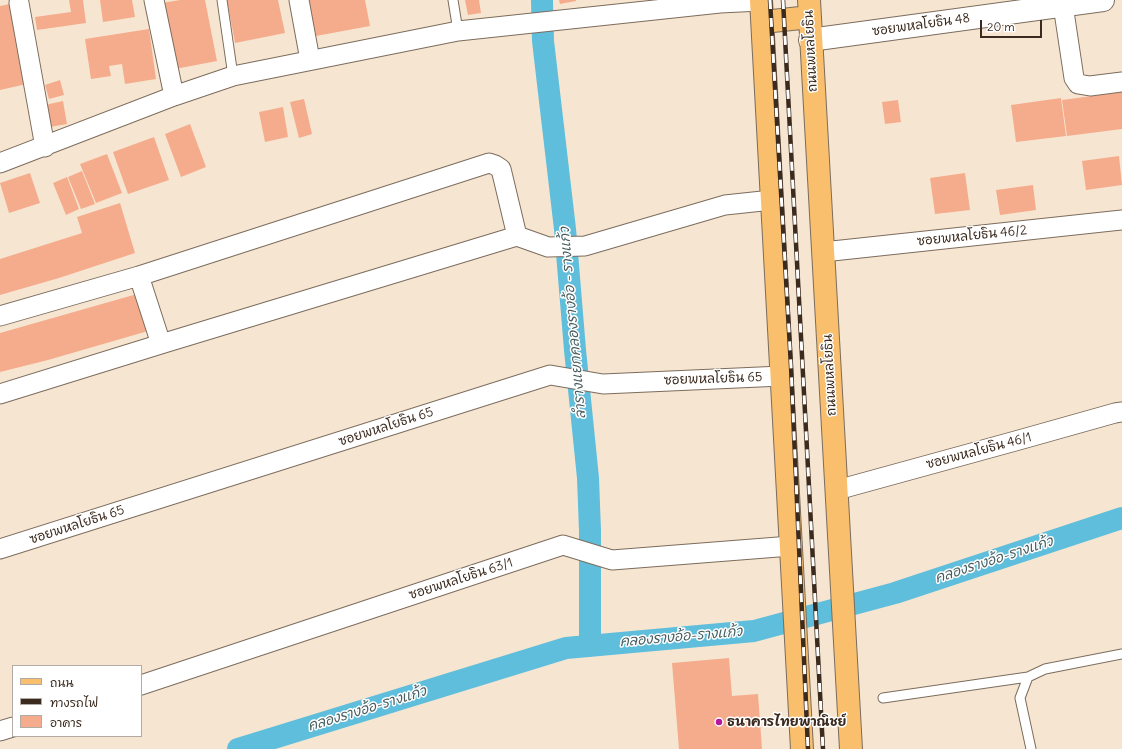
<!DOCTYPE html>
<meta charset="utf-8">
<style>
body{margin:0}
#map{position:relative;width:1122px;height:749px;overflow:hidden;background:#f6e6d1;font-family:Delius,"Playpen Sans Thai",sans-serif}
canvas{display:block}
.legend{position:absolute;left:12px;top:665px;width:130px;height:72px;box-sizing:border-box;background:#fff;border:1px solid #b1aaa5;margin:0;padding:5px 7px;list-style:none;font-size:12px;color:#3b2a1e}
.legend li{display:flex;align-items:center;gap:8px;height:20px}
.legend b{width:20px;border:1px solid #b1aaa5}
.scale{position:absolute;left:980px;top:20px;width:62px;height:18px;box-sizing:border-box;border:2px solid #3b2a1e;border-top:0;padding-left:5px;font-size:12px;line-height:14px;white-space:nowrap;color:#3b2a1e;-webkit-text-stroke:3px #fff;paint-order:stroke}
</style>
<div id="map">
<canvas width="1122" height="749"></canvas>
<ul class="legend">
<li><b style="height:5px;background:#f9bf6c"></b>ถนน</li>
<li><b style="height:5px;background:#3b2a1e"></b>ทางรถไฟ</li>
<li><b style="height:11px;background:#f5ac8d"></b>อาคาร</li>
</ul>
<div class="scale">20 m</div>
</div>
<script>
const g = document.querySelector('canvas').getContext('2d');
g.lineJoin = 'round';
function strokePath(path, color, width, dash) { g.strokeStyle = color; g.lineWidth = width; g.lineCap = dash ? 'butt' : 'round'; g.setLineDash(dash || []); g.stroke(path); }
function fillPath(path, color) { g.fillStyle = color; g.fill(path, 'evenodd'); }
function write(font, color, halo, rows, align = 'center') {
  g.font = font + ' Delius,"Playpen Sans Thai",sans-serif'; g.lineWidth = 3; g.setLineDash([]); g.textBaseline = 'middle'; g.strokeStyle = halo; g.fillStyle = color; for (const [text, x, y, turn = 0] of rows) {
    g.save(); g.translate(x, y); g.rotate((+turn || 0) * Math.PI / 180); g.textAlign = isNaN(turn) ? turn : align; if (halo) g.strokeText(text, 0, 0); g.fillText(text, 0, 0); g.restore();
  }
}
const canal = new Path2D(`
 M542,0l1,41 22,188 10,121 13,128 2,53v115
 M238,749l328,-101 188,-17 141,-38 227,-75`);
const building = new Path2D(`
 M69,0h14l3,23 -49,7 -2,-13 36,-5z
 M100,0h32l3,17 -32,5z
 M180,0h25l12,61 -42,8 -13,-66z
 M227,0h51l7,33 -50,10z
 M309,0h56l5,26 -54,10z
 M465,0h14l2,13 -13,2z
 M559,0h17v1l-16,3z
 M15,3l16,80 -31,7v-84z
 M149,29l7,50 -31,5 -3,-20 -13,2 2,10 -20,3 -6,-40z
 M60,80l4,15 -15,4 -4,-14z
 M1122,92v37l-55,7 -5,-36z
 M1061,98l5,38 -50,6 -5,-37z
 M304,99l8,35 -13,4 -9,-36z
 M898,100l3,22 -16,2 -3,-22z
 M63,101l4,23 -17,3 -5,-22z
 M283,107l5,30 -23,5 -6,-30z
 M190,124l16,43 -25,10 -16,-43z
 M154,137l15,43 -41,14 -15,-42z
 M107,154l15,39 -26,10 -16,-39z
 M1119,156l3,29 -36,5 -4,-29z
 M82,171l13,33 -14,5 -13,-32z
 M30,173l10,30 -31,10 -9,-30z
 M965,173l5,37 -35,4 -5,-36z
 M67,177l12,32 -13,6 -13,-32z
 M1033,185l3,25 -36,5 -4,-25z
 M120,203l15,50 -76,25 -59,17v-36l82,-26 -5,-16z
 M144,292l11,37 -107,31 -48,12v-39z
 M729,658l3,38 26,-2 4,55h-83l-7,-86z`);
const service = new Path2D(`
 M222,0l11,76
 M453,0l5,31
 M883,698l145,-21
 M1031,749l-11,-51 8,-21 17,-8 77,-15`);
const minor = new Path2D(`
 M154,0l20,96
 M299,0l11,60
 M19,3l26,144
 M1063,5l11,73 4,6 12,2 32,-4
 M0,163l174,-67 59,-20 225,-45 262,-28 41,-2
 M823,252l299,-32
 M139,276l22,68
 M0,316l139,-40 350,-113 6,2 6,4 16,67
 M0,394l161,-50 356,-108 31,11 37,-1 140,-41 47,-5
 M837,490l182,-50 96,-27 7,-1
 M0,549l550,-174 53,9 179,-8
 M141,685l422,-140 49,15 179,-14
 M0,731l13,-4`);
const tertiary = new Path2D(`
 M810,40l293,-40`);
const primary = new Path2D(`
 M761,0l41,749
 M809,0l42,749
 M763,22l47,-5`);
const rail = new Path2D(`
 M770,0l21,366 17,383
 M783,0l40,749`);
const markers = [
 [719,722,4,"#b5179e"]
];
const streetNames = [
 ["ซอยพหลโยธิน 48",921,25,-8],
 ["ถนนพหลโยธิน",811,51,-93],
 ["ซอยพหลโยธิน 46/2",972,236,-6],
 ["ถนนพหลโยธิน",830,375,-93],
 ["ซอยพหลโยธิน 65",713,379,-2],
 ["ซอยพหลโยธิน 65",386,427,-18],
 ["ซอยพหลโยธิน 46/1",979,451,-15],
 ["ซอยพหลโยธิน 65",77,525,-18],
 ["ซอยพหลโยธิน 63/1",461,579,-18]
];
const poiNames = [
 ["ธนาคารไทยพาณิชย์",727,722]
];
const waterNames = [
 ["ลำรางแยกคลองรางอ้อ - รางแก้ว",573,323,-95],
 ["คลองรางอ้อ-รางแก้ว",994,560,-18],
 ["คลองรางอ้อ-รางแก้ว",681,637,-5],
 ["คลองรางอ้อ-รางแก้ว",367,709,-17]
];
strokePath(canal, '#5ebedc', 22);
fillPath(building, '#f5ac8d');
strokePath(service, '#7c6c5d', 11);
strokePath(minor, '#7c6c5d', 21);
strokePath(tertiary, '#7c6c5d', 24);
strokePath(primary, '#7c6c5d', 24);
strokePath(service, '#fff', 9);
strokePath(minor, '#fff', 19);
strokePath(tertiary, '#fff', 22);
strokePath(primary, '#f9bf6c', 22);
strokePath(rail, '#3b2a1e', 4.5);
strokePath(rail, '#fff', 3, [9]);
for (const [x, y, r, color] of markers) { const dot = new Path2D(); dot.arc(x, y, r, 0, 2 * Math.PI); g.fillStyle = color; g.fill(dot); strokePath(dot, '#fff', 1.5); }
write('13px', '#3b2a1e', '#fff', streetNames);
write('bold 13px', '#3b2a1e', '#fff', poiNames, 'left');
write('italic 14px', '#475e60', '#fff', waterNames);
</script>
